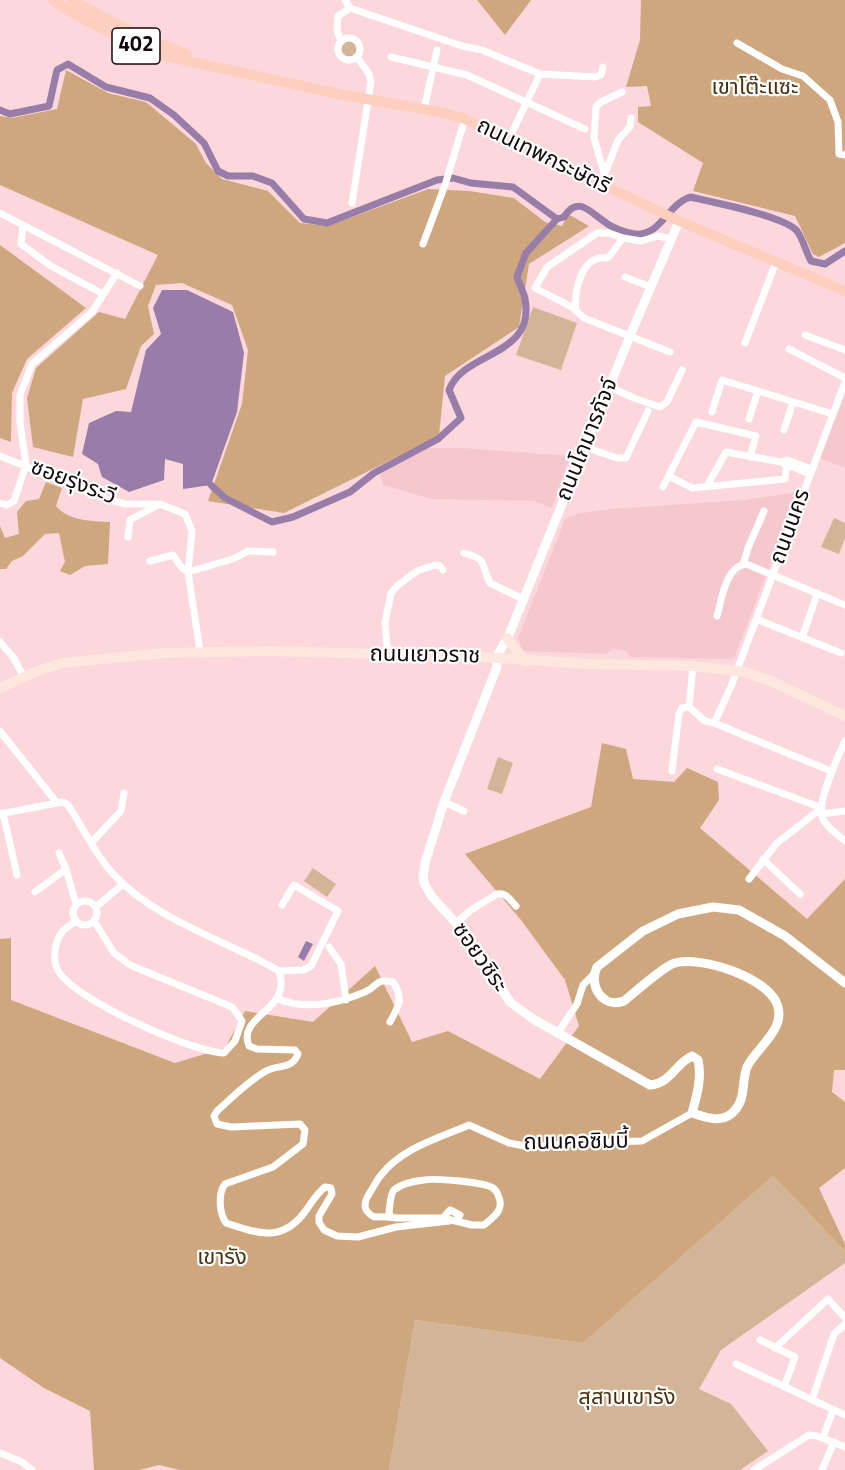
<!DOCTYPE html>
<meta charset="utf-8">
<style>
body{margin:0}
canvas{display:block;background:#fcd7dc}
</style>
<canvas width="845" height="1470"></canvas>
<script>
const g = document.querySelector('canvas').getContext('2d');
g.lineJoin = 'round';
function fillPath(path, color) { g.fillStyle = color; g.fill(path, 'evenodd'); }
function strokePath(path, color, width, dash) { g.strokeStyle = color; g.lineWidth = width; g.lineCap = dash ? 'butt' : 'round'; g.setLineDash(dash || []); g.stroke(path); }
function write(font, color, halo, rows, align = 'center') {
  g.font = font + ' "Titillium Web","Noto Sans Thai",sans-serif'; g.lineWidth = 4.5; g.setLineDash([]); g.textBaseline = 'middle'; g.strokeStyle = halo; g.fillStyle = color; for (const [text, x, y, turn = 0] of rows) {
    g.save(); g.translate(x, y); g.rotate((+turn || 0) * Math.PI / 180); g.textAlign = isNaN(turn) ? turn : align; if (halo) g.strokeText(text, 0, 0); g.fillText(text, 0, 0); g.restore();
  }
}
const built = new Path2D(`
 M845,395v73l-26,-10z
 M424,448h39l107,8 -18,52 -18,-7 -103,-2 -48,-14 -4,-13z
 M798,492l-63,164 -4,3 -101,-2 -4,-6 -13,-2 -7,5 -84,-3 -4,-13 47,-119 11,-5 35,-5 133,-9z`);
const green = new Path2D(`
 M341 49a8 8 0 1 1 16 0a8 8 0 1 1-16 0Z
 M533,307l44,16 -16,47 -45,-15z
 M834,518l11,5v15l-6,16 -18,-7z
 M498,757l15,6 -11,31 -15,-5z
 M313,868l23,16 -9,13 -23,-16z
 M773,1176l72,75v12l-124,87 -22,39 32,15 37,47 -28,19h-351l26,-150 168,23z`);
const forest = new Path2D(`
 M477,0h54l-26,35z
 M641,0h204v243l-26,14 -6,-3 -18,-38 -102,-25 10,-28 -65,-41v-15l13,-1 -4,-20 -21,1 14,-47z
 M66,70l42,23 38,9 50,42 10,19 16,16 46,12 32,32 28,3 100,-37 41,2 45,7 31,24 17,4 6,-12 21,12 -60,38 -10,63 -74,49 -6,60 -155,77 -76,-12 34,-97 6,-54 -16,-45 -50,-22 -26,2 -8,21 6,28 -13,12 -15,43 -43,10 -10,58 -40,-10 -6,-49 9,-30 63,-56 26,7 33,-64 -158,-70v-69l12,2 45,-9z
 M0,245l86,63 -59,51 -15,34 -1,49 -11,-4z
 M46,482l16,6 -6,18c13,15 35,15 54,16l-2,42 -23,2 -15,9 -10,-4 5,-9 -6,-29 -14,1 -22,22 -11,5 -6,8h-6v-43l5,12 14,-4 -2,-22 9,-11 13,-2z
 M602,743l24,6 7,30 41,3 13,-14 31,14 1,18 -19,28 107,91 38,-40v191h-11l-2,22 13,10v66l-26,20 26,56v7l-72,-75 -190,167 -168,-23 -26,150h-209l-21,-5 -20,5h-45l-4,-59 -46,-23 -44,-30v-419l11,-1v62l164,63 50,-15 20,-37 68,11 62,-56 37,76 36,-11 92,48 39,-53 -14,-46 -44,-60 -56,-66 126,-47z`);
const water = new Path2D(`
 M162,290h25l46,22 11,41 -7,59 -26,73 -28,4v-25l-18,-5 -1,21 -35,12 -27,-15 -4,-13 -16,-10 7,-31 27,-12 15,1 15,-62 15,-16 -8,-26z
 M306,941l7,3 -9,17 -6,-4z`);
const canal = new Path2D(`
 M0,110l10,4 39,-8 8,-36 11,-6 38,23 44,11 24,17 30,28 14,28 10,5h25l19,7 32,36 23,4 110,-43 16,-2 18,5 42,4 44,32 7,-2c14,-22 26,-5 41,5 7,6 21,11 30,12 25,3 32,-29 55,-37 22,5 95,19 107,34 6,8 9,21 14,30l14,3 20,-13
 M211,485l14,13 47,24 21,-5 57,-25 24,-19 64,-34 23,-21 -12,-28c14,-39 87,-33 76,-91 -1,-7 -6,-15 -8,-22l9,-24 31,-34`);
const minor = new Path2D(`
 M345,0l5,8
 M338 49a11 11 0 1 1 22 0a11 11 0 1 1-22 0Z
 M341,42l-4,-12 1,-14 12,-8 112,38 20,4 58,24 55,3 6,-2 2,-8
 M737,43l45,26 21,7 27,24 8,22 1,32 6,1
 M391,57l76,18 118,54
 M424,109l13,-59
 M509,139l31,-65
 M604,173l-10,-35 2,-31 5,-5 21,-10
 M601,184l17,-44 12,-13 1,-9
 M352,203l19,-121 -2,-8 -12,-17
 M0,213l140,73
 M23,225l-2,19 30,22 52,28
 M423,244l22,-59 20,-66
 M625,277l26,10
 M576,311c-2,-20 5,-57 32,-53l15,-20
 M805,335l40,15
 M745,343l31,-81
 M789,349l56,29
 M670,352l-86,-34 -12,-11 -37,-19 12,-21 50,-34h12l14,5 18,3 17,-5 14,3
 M610,387l24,11 26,9 7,-5 15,-32
 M712,412l10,-32 111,34
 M749,419l9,-28
 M784,430l9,-28
 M585,447l32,11h9l22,-47
 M0,456l106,43 19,5h35l25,10 7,17 -4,41 12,79
 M783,463l27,11
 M669,476l23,12 93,-9 2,-19
 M707,486l19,-34 55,10 6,-2 25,9
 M663,487l33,-65 60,14 -6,21
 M0,503l7,2 7,-4 12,-36 -6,-43v-27l12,-31 60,-52 25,-39
 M128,537l2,-17 28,-15
 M464,553c25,7 16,11 26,30l33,16
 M150,561l23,-6 9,13 6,4 45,-13 15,-8 25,1
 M743,565l5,-17 16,-37
 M717,616c5,-17 8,-49 29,-52l99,41
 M756,619l85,34
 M802,638l15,-44
 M0,642l13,15 11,20
 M388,656l-3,-33 6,-30 7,-8 19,-14 18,-6 5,1 3,4
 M689,707l16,14 9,2 117,48
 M714,723l16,-34 115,-307
 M0,731l57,72
 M845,741c-7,16 -28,60 -23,76 3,9 16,18 23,24
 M717,769l105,39
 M672,771l7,-57 3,-6 7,-1 4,-41
 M444,802l20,9
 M3,813l14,62
 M0,814l57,-11 6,-1 5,3c15,22 27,50 45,69 45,48 111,65 166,97 14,40 -43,44 -30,75l8,3 38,1 3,4c-6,16 -20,10 -32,17 -18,10 -33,26 -49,40l-3,5 3,8 14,3 69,-3 5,6 -2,14 -30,23 -48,17c-7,9 -6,29 1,39 31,10 55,20 78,-10 7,-9 12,-19 21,-26l6,1 1,6 -13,22v6l5,8 13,6 21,1 38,-10 53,-6
 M822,814l23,-3
 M92,842l29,-31 3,-18
 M59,853l7,16 10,35
 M763,859l37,35
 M749,879l28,-36 45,-35
 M35,892l31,-23
 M73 913a12 12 0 1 1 24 0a12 12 0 1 1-24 0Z
 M96,907l27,-23
 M76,921c-4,3 -11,7 -14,11 -8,10 -10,30 -3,40 17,28 132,80 165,81l11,-12 7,-20 -10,-14 -102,-42 -16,-12 -20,-32
 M456,923l15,-13 26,-16c9,-2 13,6 19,12
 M329,947l12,17 5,36
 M279,971l24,-1 8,-4 27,-55 -44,-26 -12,20
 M278,999c29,11 58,5 87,-7 14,-6 9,-14 28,-10 11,16 6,24 -3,40
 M557,1034l20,-30 6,-19 10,-10
 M391,1217l-2,-5c1,-6 1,-18 5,-22 8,-7 21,-9 30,-10 12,-2 60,2 69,8 3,2 4,4 5,7 7,14 -3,21 -14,30h-12l-29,-7h-45c-9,-1 -16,-2 -24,-1 -11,-6 -11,-13 -5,-23 4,-6 7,-13 12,-19 21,-27 58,-37 88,-50l40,18 21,4 49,-4 63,-2 50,-28
 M441,1220l9,-10 10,5 -4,6
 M760,1340l35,17 -11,30
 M775,1348l53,-49 17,19
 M736,1364l109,51
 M812,1400l22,-66 11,-10
 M823,1438l10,-28
 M0,1453l22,9 10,8
 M754,1470l55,-35 8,1 28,11
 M822,1470l12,-28`);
const tertiary = new Path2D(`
 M679,221l-49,115 -121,299 -13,23 1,9 -53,135 -19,61 -2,14 1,6 8,14 24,26 17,22 37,57 23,17 117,66c20,-1 25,-21 42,-29l6,4c4,18 -1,35 -6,53 12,4 28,10 39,1 16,-13 10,-31 16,-47 9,-19 40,-38 30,-63 -10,-27 -76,-48 -102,-41 -10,2 -41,30 -51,38 -21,8 -36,-15 -27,-34l46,-36 35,-17 35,-7 26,3 46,26 60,47`);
const secondary = new Path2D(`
 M507,638l18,23
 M0,688l40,-18 22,-7 103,-10 105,-2 214,6 104,7 105,2 52,6 28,10 72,34`);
const primary = new Path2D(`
 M53,0l18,12 60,32 34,12 179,39 101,18 20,6 214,102 166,70
 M72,0l65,35 50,19`);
const shields = [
 [136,46,48]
];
const shieldNames = [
 ["402",136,46]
];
const parkNames = [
 ["เขาโต๊ะแซะ",755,89],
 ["เขารัง",222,1259],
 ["สุสานเขารัง",627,1399]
];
const streetNames = [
 ["ถนนเทพกระษัตรี",543,157,26],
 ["ถนนโกมารภัจจ์",588,440,-68],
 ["ซอยรุ่งระวี",73,483,21],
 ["ถนนนคร",791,527,-70],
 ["ถนนเยาวราช",425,656,1],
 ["ซอยวชิระ",479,958,55],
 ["ถนนคอซิมบี้",576,1143,-1]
];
fillPath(built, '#f5c8ce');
fillPath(green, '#d2b597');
fillPath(forest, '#cea77e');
fillPath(water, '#987da9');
strokePath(canal, '#987da9', 7);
strokePath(minor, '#fff', 7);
strokePath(tertiary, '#fff', 9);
strokePath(secondary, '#fee7df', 10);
strokePath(primary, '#fecebf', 10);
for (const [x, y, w] of shields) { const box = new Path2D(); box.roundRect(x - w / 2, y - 18, w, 36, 4.5); g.fillStyle = '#fff'; g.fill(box); strokePath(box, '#13080a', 1.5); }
write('bold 21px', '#13080a', null, shieldNames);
write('22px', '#4b300f', '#fff', parkNames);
write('22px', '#13080a', '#fff', streetNames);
</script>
